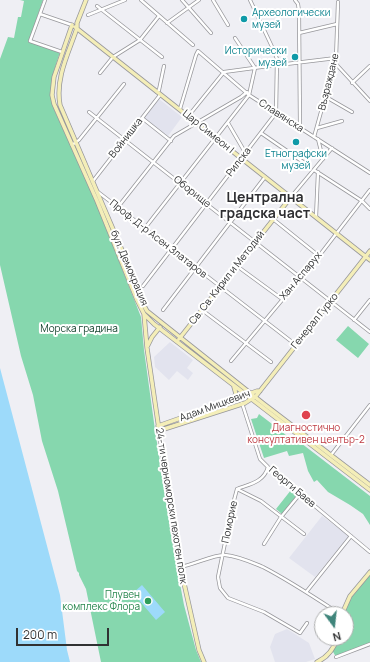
<!DOCTYPE html>
<meta charset="utf-8">
<style>
body{margin:0}
#map{position:relative;width:370px;height:662px;overflow:hidden;background:#efeff4;font-family:Manrope,sans-serif}
canvas{display:block}
.north{position:absolute;left:314px;top:606px;width:40px;height:40px;box-sizing:border-box;background:#fff;border:1px solid #acadad;border-radius:50%;rotate:165deg;font-size:11px;font-weight:700;line-height:16px;text-align:center;color:#303132}
.north::after{content:'';display:block;margin:auto;width:14px;height:18px;background:#3f857b;clip-path:polygon(50% 0,100% 100%,50% 72%,0 100%)}
.scale{position:absolute;left:16px;top:628px;width:93px;height:18px;box-sizing:border-box;border:2px solid #303132;border-top:0;padding-left:5px;font-size:12px;line-height:14px;white-space:nowrap;color:#303132;-webkit-text-stroke:3px #fff;paint-order:stroke}
</style>
<div id="map">
<canvas width="370" height="662"></canvas>
<div class="north">N</div>
<div class="scale">200 m</div>
</div>
<script>
const g = document.querySelector('canvas').getContext('2d');
g.lineJoin = 'round';
function fillPath(path, color) { g.fillStyle = color; g.fill(path, 'evenodd'); }
function strokePath(path, color, width, dash) { g.strokeStyle = color; g.lineWidth = width; g.lineCap = dash ? 'butt' : 'round'; g.setLineDash(dash || []); g.stroke(path); }
function write(font, color, halo, rows, align = 'center') {
  g.font = font + ' Manrope,sans-serif'; g.lineWidth = 4; g.setLineDash([]); g.textBaseline = 'middle'; g.strokeStyle = halo; g.fillStyle = color; for (const [text, x, y, turn = 0] of rows) {
    g.save(); g.translate(x, y); g.rotate((+turn || 0) * Math.PI / 180); g.textAlign = isNaN(turn) ? turn : align; if (halo) g.strokeText(text, 0, 0); g.fillText(text, 0, 0); g.restore();
  }
}
const built = new Path2D(`
 M159,99l23,18 -14,19 -24,-18z
 M170,342l23,18 -6,8 6,5 -5,7 -11,-9 -8,9 -14,-13 -1,-10z
 M322,516l27,20 -34,41 -26,-19z
 M287,629l22,14 6,16 -9,3h-31l-5,-15 5,-13z`);
const green = new Path2D(`
 M20,0h23l-14,41 31,11c-7,22 -12,34 -6,57l41,91 46,117 3,33 11,80 19,122 10,53 12,45 5,12h-100l-15,-73 -7,-14v-2l-2,-2 -19,-80 -16,-50 -9,-46 -12,-39 -21,-91v-206l8,-22 6,1 4,-21h3l3,-16z
 M348,326l21,18 -11,14 -22,-18z
 M259,414l17,13 1,4 5,1 13,10 2,-2 73,56v29l-7,-11 -13,-9 -22,-13 -11,-12 -3,2 -6,-11 -5,-18 -14,3 -2,-5 -23,7 -13,-39 6,-1z
 M291,490l6,5 -15,19 -6,-5z
 M370,572v72l-34,13 -4,-7 5,-12h9v-24h-4l4,-11z`);
const water = new Path2D(`
 M0,368l60,227 7,55 3,12h-70z
 M142,585l23,27 -9,8 -23,-27z`);
const street = new Path2D(`
 M45,0l-15,41 32,11
 M141,0l52,45
 M182,0l29,33
 M213,0l15,25
 M250,0l24,51 3,8 -1,54
 M295,0l3,4 1,7 1,116
 M97,6l65,51
 M40,14l32,11
 M88,15l37,-15
 M167,23l32,-23
 M299,33l38,-9
 M335,63l35,38
 M278,65l58,-7
 M100,73l13,-16 27,-17 19,-24
 M352,83l18,-17
 M157,92l2,-2 5,-24
 M326,97l26,15
 M180,109l16,-54 2,-4 51,44 121,78
 M89,112l281,220
 M190,114l34,-42 52,-7
 M142,118l29,23
 M228,123l18,31
 M317,128l25,-7
 M261,133l48,33
 M314,137l22,-79 2,-56
 M318,139l5,20
 M72,145l7,-5 45,-56
 M314,170l48,31 8,8
 M93,181l67,-86
 M98,192l198,153
 M291,197l41,-49
 M118,207l56,-71 67,-39 6,-5
 M316,217l2,-45
 M273,219l46,37
 M145,228l104,-133 6,-27 -20,-30
 M241,269l41,30
 M143,286l133,-173
 M163,310l102,-133
 M202,310l69,52
 M354,320l16,-20
 M231,361l88,-105 51,-66
 M242,403l18,56 8,8 102,85
 M331,455l39,-50
 M237,489l-4,15 -15,73 2,11 8,10 36,14 36,21 7,-10
 M237,489l24,12 43,33
 M237,489c13,-5 27,-7 31,-22
 M264,544l17,-27 19,-23
 M180,567c13,-2 35,-13 45,-12 13,1 26,7 38,12 27,14 51,30 77,47
 M307,591l44,-55
 M336,657l34,-13`);
const secondary = new Path2D(`
 M86,0l-9,23v5c-8,24 -22,50 -17,77l76,178 6,19 5,9 117,93 106,81
 M72,25l-18,52 -2,18 2,9 43,97 40,99 7,14 10,10 216,166
 M75,27l295,233
 M144,314l3,34 30,204 22,98 5,12
 M179,339l112,-142
 M147,347l5,-10 8,-10
 M233,399l3,-5 -2,-7
 M158,426l99,-35h3
 M158,431l87,-28 11,-7 114,-145
 M342,614l8,-18 20,-24
 M317,662c11,-5 17,-13 20,-24`);
const markers = [
 [244,19,4,"#0f9aa8"],
 [295,57,4,"#0f9aa8"],
 [296,142,4,"#0f9aa8"],
 [306,415,5,"#e0444e"],
 [148,601,4,"#2e9e5b"]
];
const cultureNames = [
 ["Археологически",252,13],
 ["музей",252,25],
 ["Исторически",287,51,"right"],
 ["музей",287,63,"right"],
 ["Етнографски",296,154,"center"],
 ["музей",296,166,"center"]
];
const streetNames = [
 ["Възраждане",329,82,-76],
 ["Славянска",281,116,33],
 ["Цар Симеон I",208,132,39],
 ["Войнишка",126,138,-52],
 ["Рилска",239,162,-52],
 ["Оборище",192,192,38],
 ["Проф. Д-р Асен Златаров",158,239,38],
 ["бул. Демокрация",129,268,67],
 ["Хан Аспарух",301,276,-50],
 ["Св. Св. Кирил и Методий",227,278,-52],
 ["Генерал Гурко",315,321,-51],
 ["Адам Мицкевич",215,406,-20],
 ["Георги Баев",292,487,40],
 ["24-ти черноморски пехотен полк",171,506,81],
 ["Поморие",230,522,-78]
];
const parkNames = [
 ["Морска градина",79,329]
];
const healthNames = [
 ["Диагностично",306,428],
 ["консултативен център-2",306,440]
];
const leisureNames = [
 ["Плувен",140,595],
 ["комплекс Флора",140,607]
];
const districtNames = [
 ["Централна",265,198],
 ["градска част",265,214]
];
fillPath(built, '#e2e3ee');
fillPath(green, '#86d7ae');
fillPath(water, '#9ddafa');
strokePath(street, '#97979b', 4);
strokePath(secondary, '#97979b', 5);
strokePath(street, '#fff', 2.5);
strokePath(secondary, '#f4eeb8', 3.5);
for (const [x, y, r, color] of markers) { const dot = new Path2D(); dot.arc(x, y, r, 0, 2 * Math.PI); g.fillStyle = color; g.fill(dot); strokePath(dot, '#fff', 1.5); }
write('10px', '#0d838f', '#fff', cultureNames, 'left');
write('10px', '#303132', '#fff', streetNames);
write('10px', '#14432e', '#fff', parkNames);
write('10px', '#be3a42', '#fff', healthNames);
write('10px', '#27864d', '#fff', leisureNames, 'right');
write('bold 14px', '#2e2e31', '#fff', districtNames);
</script>
